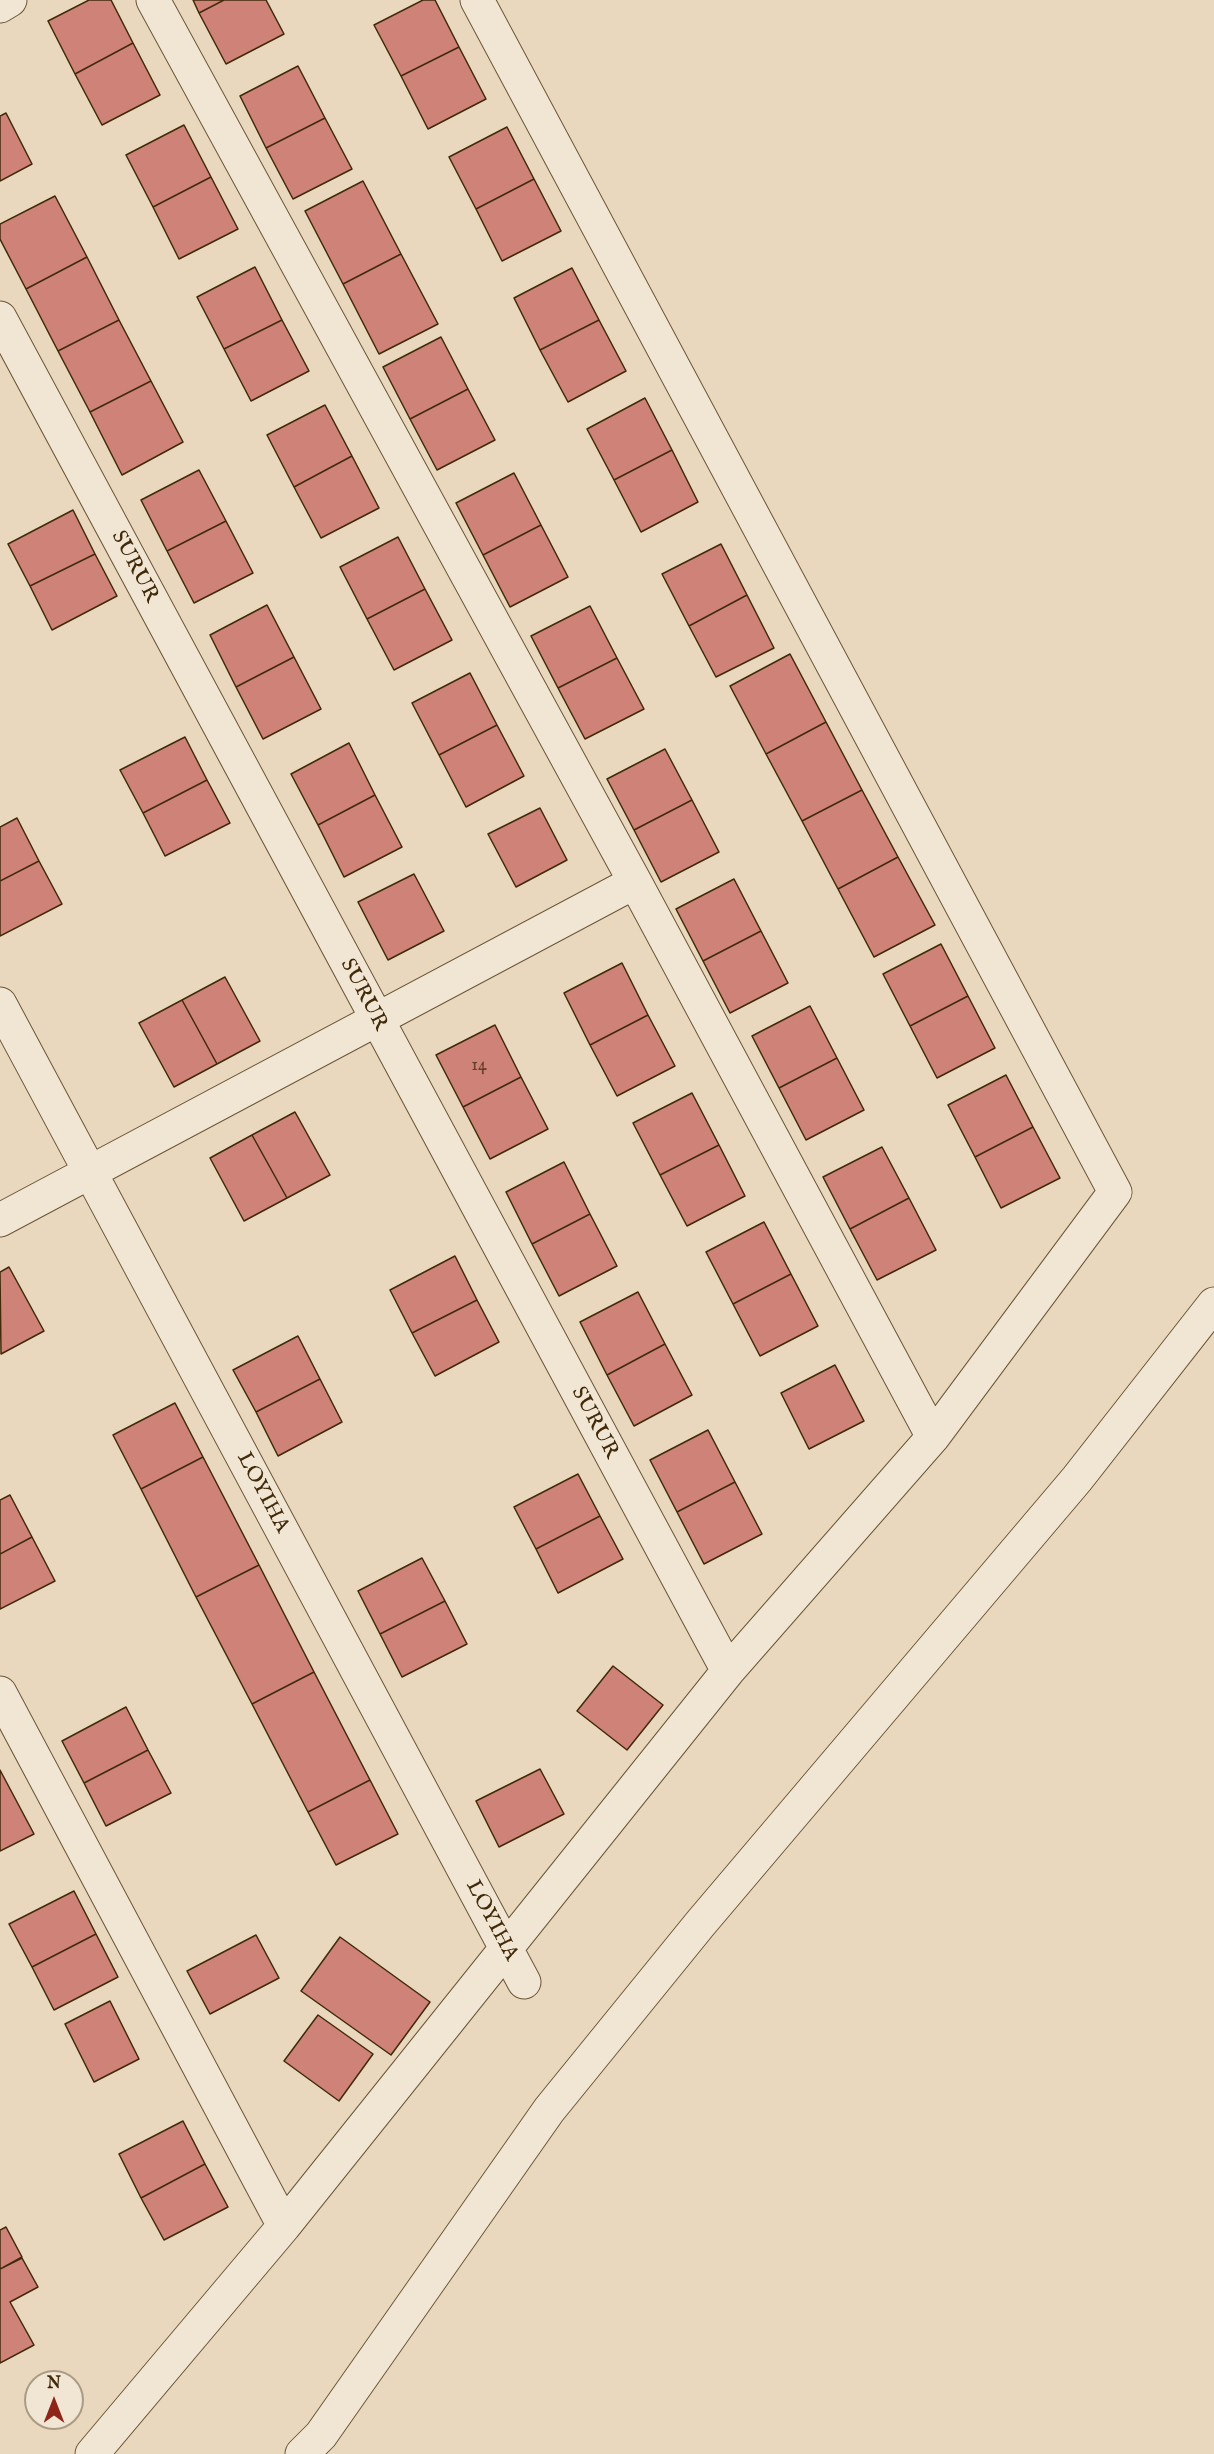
<!DOCTYPE html>
<style>
body{margin:0}
#map{position:relative;width:1214px;height:2454px;overflow:hidden;background:#e9d8bd;font-family:"IM FELL English",serif}
canvas{display:block}
.north{position:absolute;left:24px;top:2370px;width:60px;height:60px;box-sizing:border-box;background:#f1e6d4;border:2px solid #ab9b83;border-radius:50%;rotate:0deg;font-size:16px;font-weight:700;line-height:24px;text-align:center;color:#412a0a}
.north::after{content:'';display:block;margin:auto;width:21px;height:27px;background:#8f2418;clip-path:polygon(50% 0,100% 100%,50% 72%,0 100%)}
</style>
<div id="map">
<canvas width="1214" height="2454"></canvas>
<div class="north">N</div>
</div>
<script>
const g = document.querySelector('canvas').getContext('2d');
g.lineJoin = 'round';
function fillPath(path, color) { g.fillStyle = color; g.fill(path, 'evenodd'); }
function strokePath(path, color, width, dash) { g.strokeStyle = color; g.lineWidth = width; g.lineCap = dash ? 'butt' : 'round'; g.setLineDash(dash || []); g.stroke(path); }
function write(font, color, halo, rows, align = 'center') {
  g.font = font + ' "IM FELL English",serif'; g.lineWidth = 4.5; g.setLineDash([]); g.textBaseline = 'middle'; g.strokeStyle = halo; g.fillStyle = color; for (const [text, x, y, turn = 0] of rows) {
    g.save(); g.translate(x, y); g.rotate((+turn || 0) * Math.PI / 180); g.textAlign = isNaN(turn) ? turn : align; if (halo) g.strokeText(text, 0, 0); g.fillText(text, 0, 0); g.restore();
  }
}
const building = new Path2D(`
 M89,0h22l22,43 -58,31 -27,-53z
 M193,0h31l-25,13z
 M224,0h42l18,34 -58,30 -27,-51z
 M423,0h12l24,47 -58,29 -27,-51z
 M133,43l27,52 -58,30 -27,-51z
 M459,47l27,52 -58,30 -27,-53z
 M298,66l27,52 -59,30 -26,-52z
 M6,113l26,51 -32,17v-65z
 M325,118l27,51 -59,30 -27,-51z
 M184,125l27,52 -58,30 -27,-52z
 M507,127l27,52 -58,30 -27,-52z
 M211,177l27,52 -59,30 -26,-52z
 M534,179l27,52 -59,30 -26,-52z
 M363,181l38,73 -58,30 -38,-73z
 M55,196l32,61 -61,32 -26,-50v-15z
 M401,254l37,70 -59,30 -36,-70z
 M87,257l32,63 -61,31 -32,-62z
 M255,267l27,53 -58,29 -27,-52z
 M572,268l27,52 -59,30 -26,-52z
 M119,320l32,61 -61,31 -32,-61z
 M282,320l27,51 -58,30 -27,-52z
 M599,320l27,51 -58,31 -28,-52z
 M441,337l27,52 -58,30 -27,-52z
 M151,381l32,61 -61,33 -32,-63z
 M468,389l27,51 -58,30 -27,-51z
 M645,398l27,52 -58,30 -27,-51z
 M325,405l27,51 -58,31 -27,-52z
 M672,450l26,52 -57,30 -27,-52z
 M352,456l27,52 -58,30 -27,-51z
 M199,470l27,51 -59,30 -26,-51z
 M514,473l27,52 -58,30 -27,-52z
 M73,510l22,44 -65,32 -22,-42z
 M226,521l27,52 -59,30 -27,-52z
 M541,525l27,52 -58,30 -27,-52z
 M398,537l27,52 -58,30 -27,-52z
 M721,544l26,51 -58,31 -27,-52z
 M95,554l22,42 -65,34 -22,-44z
 M425,589l27,51 -58,30 -27,-51z
 M747,595l27,53 -58,29 -27,-51z
 M267,605l27,52 -58,30 -26,-52z
 M590,606l27,52 -59,30 -27,-52z
 M790,654l36,68 -60,32 -36,-68z
 M294,657l27,52 -58,30 -27,-52z
 M617,658l27,51 -59,30 -27,-51z
 M470,673l27,52 -58,30 -27,-52z
 M826,722l36,68 -60,31 -36,-67z
 M497,725l27,51 -58,31 -27,-52z
 M185,737l22,43 -64,33 -23,-43z
 M349,743l26,52 -57,30 -27,-51z
 M665,749l27,51 -58,30 -27,-51z
 M207,780l23,43 -65,33 -22,-43z
 M862,790l36,67 -60,32 -36,-68z
 M375,795l27,52 -58,30 -26,-52z
 M692,800l27,52 -58,30 -27,-52z
 M540,808l27,52 -51,27 -28,-53z
 M17,818l22,43 -39,20v-54z
 M898,857l37,68 -61,32 -36,-68z
 M39,861l23,43 -62,32v-55z
 M414,874l30,57 -56,29 -30,-58z
 M734,879l27,52 -58,30 -27,-52z
 M761,931l27,52 -58,30 -27,-52z
 M941,944l27,52 -58,30 -27,-52z
 M622,963l26,52 -58,30 -26,-52z
 M225,977l35,64 -43,23 -35,-64z
 M968,996l27,52 -58,30 -27,-52z
 M182,1000l35,64 -43,23 -35,-64z
 M810,1006l27,52 -58,30 -27,-52z
 M648,1015l27,51 -58,30 -27,-51z
 M495,1025l26,52 -58,30 -27,-52z
 M837,1058l27,52 -58,30 -27,-52z
 M1006,1075l27,52 -58,30 -27,-52z
 M521,1077l27,52 -58,30 -27,-52z
 M692,1093l27,52 -59,30 -27,-52z
 M295,1112l35,63 -43,23 -35,-63z
 M1033,1127l27,51 -59,30 -26,-51z
 M252,1135l35,63 -43,23 -34,-63z
 M719,1145l26,51 -58,30 -27,-51z
 M882,1147l27,51 -59,31 -27,-52z
 M564,1162l26,52 -58,30 -26,-52z
 M909,1198l27,52 -59,30 -27,-51z
 M590,1214l27,52 -58,30 -27,-52z
 M764,1222l27,52 -58,30 -27,-52z
 M455,1256l22,44 -65,33 -22,-43z
 M9,1267l35,64 -43,23 -1,-82z
 M791,1274l27,52 -58,30 -27,-52z
 M638,1292l27,52 -58,31 -27,-53z
 M477,1300l22,42 -64,34 -23,-43z
 M298,1336l22,43 -64,33 -23,-42z
 M665,1344l27,51 -58,31 -27,-51z
 M835,1365l29,56 -55,28 -28,-56z
 M320,1379l22,43 -64,34 -22,-44z
 M175,1403l28,54 -62,32 -28,-54z
 M708,1430l27,52 -58,30 -27,-52z
 M203,1457l56,108 -63,32 -55,-108z
 M578,1474l22,42 -64,33 -22,-42z
 M735,1482l27,52 -58,30 -27,-52z
 M10,1495l22,42 -32,17v-54z
 M600,1516l23,43 -65,34 -22,-44z
 M32,1537l23,44 -55,28v-55z
 M422,1558l23,43 -65,33 -22,-43z
 M259,1565l55,107 -62,32 -56,-107z
 M445,1601l22,43 -65,33 -22,-43z
 M613,1666l50,39 -36,45 -50,-39z
 M314,1672l56,108 -62,32 -56,-108z
 M126,1707l22,43 -64,33 -22,-42z
 M148,1750l23,43 -65,33 -22,-43z
 M540,1769l24,45 -65,33 -23,-46z
 M0,1770l34,64 -34,17z
 M370,1780l28,54 -62,31 -28,-53z
 M74,1891l22,43 -64,33 -23,-43z
 M96,1934l22,43 -64,33 -22,-43z
 M256,1935l23,43 -69,36 -23,-43z
 M340,1937l90,65 -39,53 -90,-64z
 M110,2001l29,58 -45,23 -29,-58z
 M318,2015l55,39 -34,47 -55,-40z
 M183,2121l22,43 -64,34 -22,-44z
 M205,2164l23,43 -64,33 -23,-42z
 M6,2227l16,30 -22,12v-39z
 M22,2258l16,29 -28,15 24,43 -34,18v-94z`);
const street = new Path2D(`
 M153,0l482,882 298,555
 M0,6l10,-6
 M0,318l728,1353
 M0,1004l524,978
 M0,1220l635,-338
 M0,1693l284,533
 M92,2454l192,-228 444,-555 205,-234 182,-245 -638,-1192
 M302,2454l19,-19 228,-325 151,-186 377,-445 137,-175`);
const numberNames = [
 ["14",479,1066]
];
const streetNames = [
 ["SURUR",134,567,62],
 ["SURUR",363,995,62],
 ["SURUR",594,1423,62],
 ["LOYIHA",262,1493,62],
 ["LOYIHA",491,1921,62]
];
fillPath(building, '#ce8278');
strokePath(building, '#412a0a', 1.5);
strokePath(street, '#6b5637', 35);
strokePath(street, '#f1e6d4', 33);
write('18px', '#644026', null, numberNames);
write('21px', '#412a0a', '#f1e6d4', streetNames);
</script>
